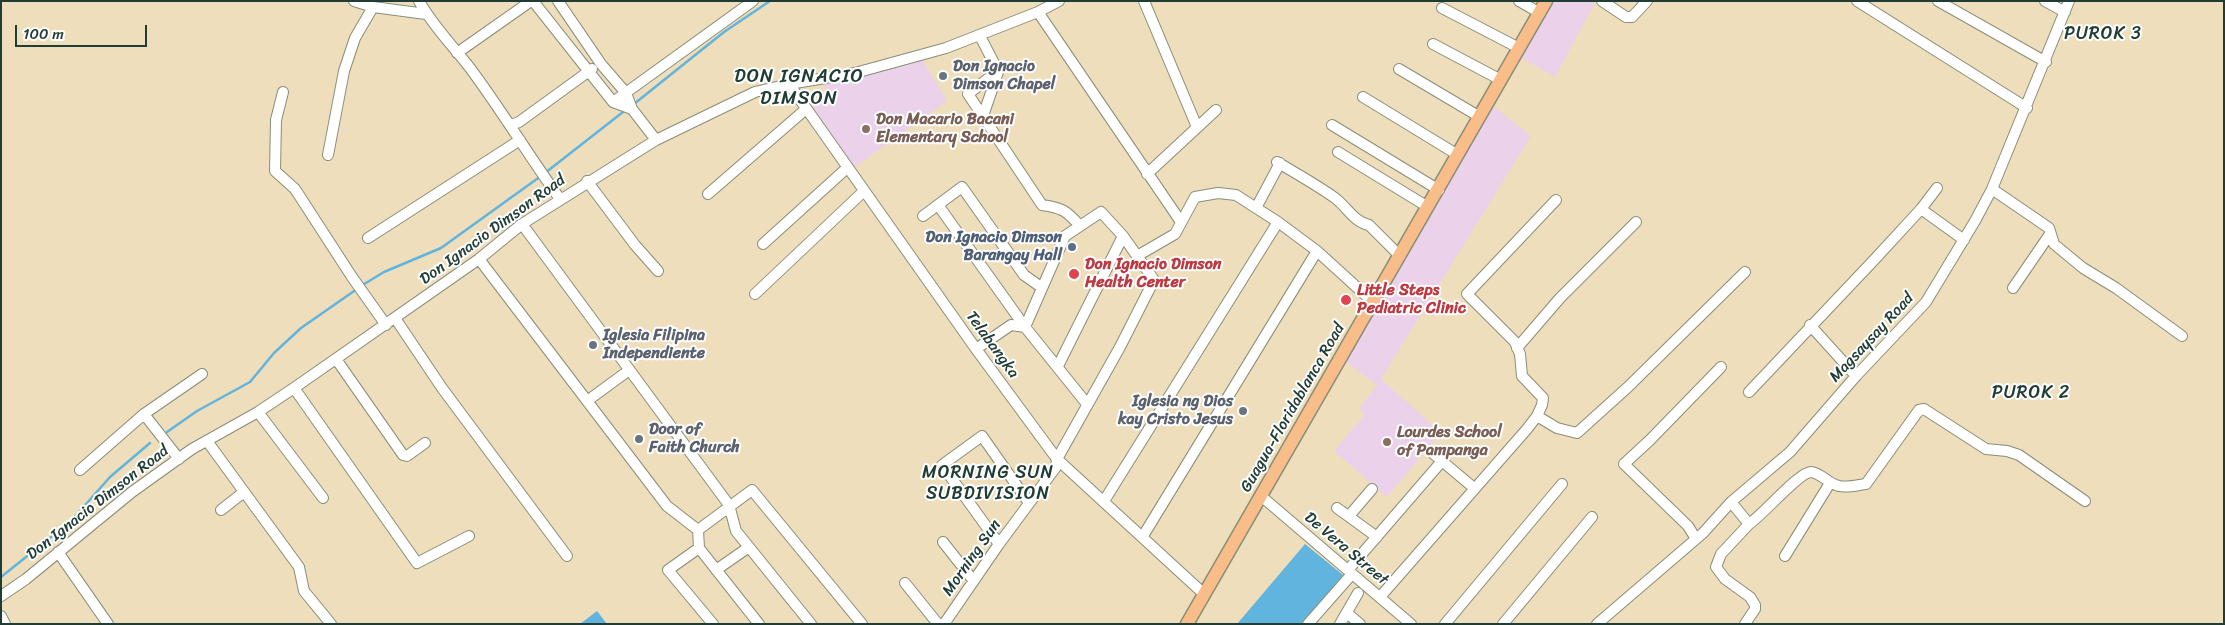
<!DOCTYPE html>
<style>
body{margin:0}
#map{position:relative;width:2225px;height:625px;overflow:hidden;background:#efdebc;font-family:Sriracha,sans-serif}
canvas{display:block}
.frame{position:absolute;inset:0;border:2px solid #1f3d34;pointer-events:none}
.scale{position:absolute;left:15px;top:25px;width:132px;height:22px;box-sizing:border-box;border:2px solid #1f3d34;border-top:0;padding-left:6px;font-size:15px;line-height:18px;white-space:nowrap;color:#1f3d34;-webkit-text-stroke:4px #fff;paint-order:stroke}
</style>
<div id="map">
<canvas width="2225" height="625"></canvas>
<div class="frame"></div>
<div class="scale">100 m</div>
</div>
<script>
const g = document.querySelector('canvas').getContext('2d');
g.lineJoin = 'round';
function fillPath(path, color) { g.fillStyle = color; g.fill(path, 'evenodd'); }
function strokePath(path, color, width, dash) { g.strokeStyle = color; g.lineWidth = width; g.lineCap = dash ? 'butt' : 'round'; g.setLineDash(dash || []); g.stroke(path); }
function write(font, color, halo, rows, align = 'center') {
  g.font = font + ' Sriracha,sans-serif'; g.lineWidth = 4; g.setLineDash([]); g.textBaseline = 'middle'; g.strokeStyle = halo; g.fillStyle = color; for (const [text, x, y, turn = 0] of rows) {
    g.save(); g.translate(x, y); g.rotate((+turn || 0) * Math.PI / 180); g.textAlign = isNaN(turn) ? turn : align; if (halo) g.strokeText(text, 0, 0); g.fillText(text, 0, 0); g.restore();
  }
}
const built = new Path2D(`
 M1552,1h44l-41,76 -35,-20z
 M922,59l25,42 -95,68 -42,-61 17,-10 -3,-15 36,-6z
 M1492,105l39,31 -150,243 60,54 -54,64 -53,-46 31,-37 -6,-5 18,-24 -32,-24z`);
const water = new Path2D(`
 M1305,544l38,31 -40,49h-66z
 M597,611l10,13h-27z`);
const stream = new Path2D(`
 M634,104l90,-72 46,-31
 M545,173l78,-61
 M361,286l23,-14 57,-24 100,-72
 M167,432l30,-21 53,-29 24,-29 27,-25 56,-39
 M1,577l70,-56 39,-44 40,-34`);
const minor = new Path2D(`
 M354,1l19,6 53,7
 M419,1c14,25 34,45 51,67 32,43 59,88 90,131
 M533,1l80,101 19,7
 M558,1l43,63 25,29 6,16 24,31
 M1144,1l53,126
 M1519,1l21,12
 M1602,1l24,16h6l15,-16
 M1857,1l170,107
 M1938,1l108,61
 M2045,1l20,11
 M1442,8l77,40
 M1038,12l143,210
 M980,36l18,35 -30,23 74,111c20,3 24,5 38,21
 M1433,44l68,36
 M457,53l74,-52
 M1399,69l81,48
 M789,84l187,265 81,110 147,135
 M283,92l-7,28 -1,51 20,18 57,88 34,48
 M1363,97l95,58
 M613,102l140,-101
 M983,116l15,-44
 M511,125l8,-3 73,-53
 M1332,125l107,65
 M1338,152l90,55
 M328,155l16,-84 11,-33 18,-31
 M1277,162c20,12 40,23 58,36 12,9 19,24 34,27l31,31
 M1147,174l69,-64
 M587,181l48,64 23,26
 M1992,189l57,39 5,16 29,24 33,20 66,48
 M708,194l98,-85
 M938,205l87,122 62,77
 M1256,208l24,-45
 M1921,209l43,31
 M923,216l39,-29 62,88 17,12
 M522,224l207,281 7,26 75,93
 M368,238l152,-98
 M763,244l84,-76
 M1137,256l38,-22 20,-37 23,-4 18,2 42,27 39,29 56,51
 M479,259l188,247 31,24
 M2013,288l37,-54
 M755,294l109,-103
 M395,318l47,70 125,168
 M1810,325l46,51
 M1517,348l43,-50 76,-76
 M336,359l67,96 4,1 18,-13
 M1058,366l65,-130
 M294,388l123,175 52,-27
 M1749,392l125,-132 47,-51 16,-21
 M587,401l41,-30
 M258,412l65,86
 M144,414l35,45
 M1537,416l20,12 20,5 51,-46 117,-115
 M207,441l92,126 5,24 27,33
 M1430,451l44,37
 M80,470l64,-56 58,-40
 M1261,496l150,128
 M1104,501l174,-279
 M1731,502l18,22c14,-9 50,-52 62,-52 10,1 18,12 28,14 8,2 19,-1 27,-2l53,-74 5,-1 62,40 21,2 12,4 66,46
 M1337,508l40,29
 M221,510l23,-18
 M1349,516l23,-27
 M1143,536l174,-285
 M1696,539l-8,-13 -64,-62 26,-24 71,-73
 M943,542l30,38
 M999,544l-57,-79 40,-29 47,67
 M699,548l-31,22 45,54
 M58,552l50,72
 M1785,556l45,-73
 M716,570l33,-23
 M1348,570l94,-109
 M905,583l33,41
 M1,596l25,-17 106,-87 60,-43 66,-37 36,-24 185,-129 43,-35 134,-84 99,-48 34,-8 66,-11 91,-25 92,-36 21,-11
 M1380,597l147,-168 10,-13 5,-11 1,-7 -21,-22 -2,-22 -5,-12 -48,-48 89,-94
 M1347,613l13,11
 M1,616l4,8
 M759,624l-60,-76 -1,-18 54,-40 110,134
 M944,624l55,-80 57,-77 1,-8 63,-112 34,-67 -31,-44 -22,-24 -36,24 -40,91 -14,-2 -35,24
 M1308,624l44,-50
 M1340,624l18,-31
 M1445,624l117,-140
 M1503,624l89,-107
 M1597,624l106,-91 28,-31 59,-50 66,-76 70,-74 49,-81 17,-32 77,-188
 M1745,624l10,-15v-4l-5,-8 -25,-18 -9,-12 5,-13 28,-30`);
const major = new Path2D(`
 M1187,624l359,-623`);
const markers = [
 [943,76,5,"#6b7280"],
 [866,129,5,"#8d6e63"],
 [1072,247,5,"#5c6f8a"],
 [1074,274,6,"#e0444e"],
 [1346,300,6,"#e0444e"],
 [593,345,5,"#6b7280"],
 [1243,411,5,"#6b7280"],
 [639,439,5,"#6b7280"],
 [1387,442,5,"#8d6e63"]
];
const worshipNames = [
 ["Don Ignacio",953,67],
 ["Dimson Chapel",953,85],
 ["Iglesia Filipina",603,336],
 ["Independiente",603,354],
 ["Iglesia ng Dios",1233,402,"right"],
 ["kay Cristo Jesus",1233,420,"right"],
 ["Door of",649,430],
 ["Faith Church",649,448]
];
const educationNames = [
 ["Don Macario Bacani",876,120],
 ["Elementary School",876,138],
 ["Lourdes School",1397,433],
 ["of Pampanga",1397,451]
];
const streetNames = [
 ["Don Ignacio Dimson Road",493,230,-36],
 ["Magsaysay Road",1872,338,-47],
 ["Telabangka",992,345,54],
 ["Guagua-Floridablanca Road",1293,408,-60],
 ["Don Ignacio Dimson Road",98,503,-38],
 ["De Vera Street",1346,549,40],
 ["Morning Sun",972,558,-55]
];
const serviceNames = [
 ["Don Ignacio Dimson",1062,238],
 ["Barangay Hall",1062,256]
];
const healthNames = [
 ["Don Ignacio Dimson",1085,265],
 ["Health Center",1085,283],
 ["Little Steps",1357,291],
 ["Pediatric Clinic",1357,309]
];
const neighbourhoodNames = [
 ["PUROK 3",2103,34],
 ["PUROK 2",2031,393],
 ["MORNING SUN",988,473],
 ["SUBDIVISION",988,494]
];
const quarterNames = [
 ["DON IGNACIO",799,77],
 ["DIMSON",799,99]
];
fillPath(built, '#ecd1ea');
fillPath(water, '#61b4dd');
strokePath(stream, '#61b4dd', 2.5);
strokePath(minor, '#878e78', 12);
strokePath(major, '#878e78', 15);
strokePath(minor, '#fff', 10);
strokePath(major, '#f8bd89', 12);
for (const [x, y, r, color] of markers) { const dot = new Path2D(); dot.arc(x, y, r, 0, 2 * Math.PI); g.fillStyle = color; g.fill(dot); strokePath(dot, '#fff', 2); }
write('bold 16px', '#5b616d', '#fff', worshipNames, 'left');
write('bold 16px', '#785e54', '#fff', educationNames, 'left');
write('16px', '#1f3d34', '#fff', streetNames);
write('bold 16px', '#4e5e75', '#fff', serviceNames, 'right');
write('bold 16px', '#be3a42', '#fff', healthNames, 'left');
g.letterSpacing = '1px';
write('18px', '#1f3d34', '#fff', neighbourhoodNames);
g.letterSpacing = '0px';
g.letterSpacing = '1px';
write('19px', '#1f3d34', '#fff', quarterNames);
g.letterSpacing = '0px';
</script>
